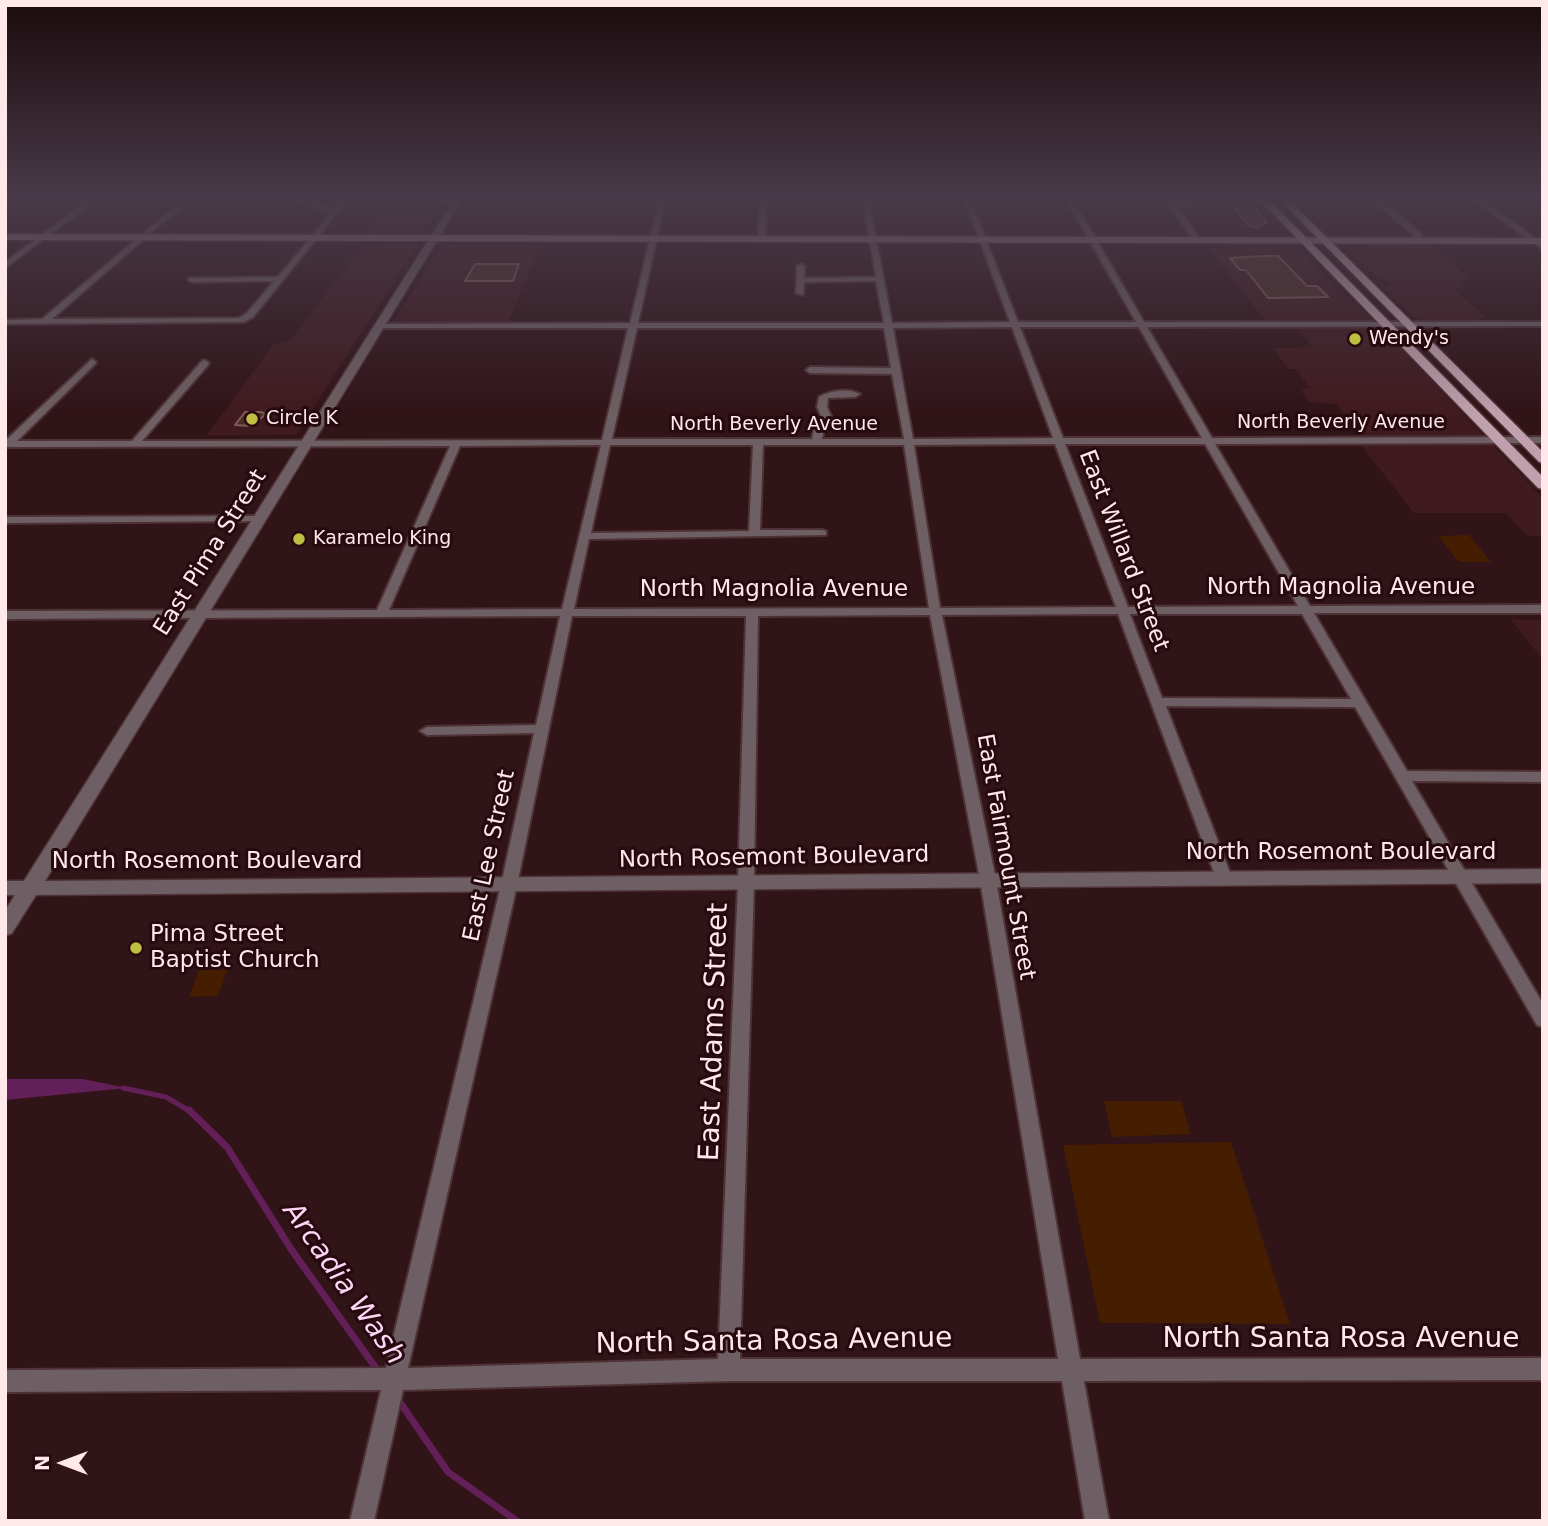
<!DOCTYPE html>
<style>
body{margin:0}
#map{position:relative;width:1548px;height:1526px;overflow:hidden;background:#311418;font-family:"DejaVu Sans",sans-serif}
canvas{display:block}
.frame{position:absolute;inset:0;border:7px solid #fee8e9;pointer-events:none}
.north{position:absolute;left:28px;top:1428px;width:70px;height:70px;-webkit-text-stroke:5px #270a0f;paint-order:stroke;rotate:270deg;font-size:19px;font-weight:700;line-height:28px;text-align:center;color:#fee8e9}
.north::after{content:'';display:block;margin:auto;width:24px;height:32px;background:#fee8e9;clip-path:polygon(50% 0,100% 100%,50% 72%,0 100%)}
</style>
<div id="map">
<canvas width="1548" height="1526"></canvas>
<div class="frame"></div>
<div class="north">N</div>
</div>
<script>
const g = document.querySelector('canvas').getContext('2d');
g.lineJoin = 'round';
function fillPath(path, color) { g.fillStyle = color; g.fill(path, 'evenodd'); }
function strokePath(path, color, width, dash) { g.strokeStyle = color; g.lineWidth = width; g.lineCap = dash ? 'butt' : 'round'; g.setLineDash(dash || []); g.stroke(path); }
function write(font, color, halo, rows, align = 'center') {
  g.font = font + ' "DejaVu Sans",sans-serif'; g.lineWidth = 6; g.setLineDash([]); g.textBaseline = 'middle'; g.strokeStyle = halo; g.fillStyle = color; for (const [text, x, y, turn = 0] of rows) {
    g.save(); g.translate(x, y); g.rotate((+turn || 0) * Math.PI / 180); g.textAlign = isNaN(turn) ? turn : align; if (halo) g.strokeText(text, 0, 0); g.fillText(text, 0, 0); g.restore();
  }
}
const built = new Path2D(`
 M390,204h51l-21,31h-53z
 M418,244l-122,191 -90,1 67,-91 18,-6 73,-94z
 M541,244l-34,81 -115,-1 51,-79z
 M1413,244l17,1 41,34 -12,1 9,8h-15l33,29 -9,3h-56l-8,-3 -31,-30 12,-1 -7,-7h-8l-32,-28 6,-4 13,-1 -1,-1z
 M1209,248h88l94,90 152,160v38h-16l-21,-23h-92l-54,-69 1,-6 -25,-34 -27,-2 -9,-13 10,-1 -14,-19h-7l-17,-21 40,-1 -21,-27h-26z
 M1510,619l33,1v40z`);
const green = new Path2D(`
 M1469,535l22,27h-32l-21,-26z
 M228,969l-10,27 -29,1 10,-27z
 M1104,1101h77l10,33 -79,3z
 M1231,1142l59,182 -190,-1 -37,-178z`);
const water = new Path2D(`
 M5,1079h78l44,9 -122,12z`);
const streamFar1 = new Path2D(`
 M123,1088l43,9 25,15`);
const stream = new Path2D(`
 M189,1110l38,37 64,102 87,122
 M397,1398l51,74 69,49`);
const building = new Path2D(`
 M1228,201h21l18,21 -9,6 -9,-2z
 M1263,256h15l29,30h10l11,11 -60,1 -22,-28h-6l-10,-12z
 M475,264h44l-6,17h-48z
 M245,412h16l5,2 -15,12 -16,-1z`);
const minor = new Path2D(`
 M87,201h8l-90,67v-6z
 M187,201h8l-27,17 -116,101 187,-1 8,-5 27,-32 -82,1 -4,-2 1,-2 89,-1 53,-64 -31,-12h11l23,8 6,-8h7l-94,116 -9,5 -239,2v-4l37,-1 122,-103z
 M437,201h23v1l-3,2z
 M659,201h6l-27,122h246l-8,-42 -72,1 -1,13 -7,-2 1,-27 4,-2 4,2 -1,12 72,-1 -13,-76h6l23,122 118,-1 -45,-121h6l47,121h118l-69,-121h7l70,121h399v4l-396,1 65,111 331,-1v6l-328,1 95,162 233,-1v8h-229l93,158 136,1v10l-131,-1 131,223v23l-6,-2 -182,-318 -189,-1 66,172 -3,4h-10l-3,-4 -98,-264 -176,1 54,265 84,479 463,-1v22l-459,1 25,140h-24l-23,-140h-333l-326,9 -29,131h-24l31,-131 -376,2v-22l381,-2 115,-483 33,-152 -107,2 -7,-4 7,-4 109,-2 24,-109 -555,3v-8l372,-1 73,-164 -445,1v-6l87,-82 4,3 -1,2 -78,77h115l70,-80 3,-1 4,3 -1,2 -66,76 460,-1 26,-112h-250l-4,-2 4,-2 252,-1zM1012,327l41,111 -140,1 -20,-111zM1020,327h119l63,111h-139zM637,328h247l7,40 -81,-1 -4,3 4,3 82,1 12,65h-82l2,-10 8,-11 -5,-11 1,-9 27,-1 5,-3c-11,-6 -30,-4 -41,3l-2,10 5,11 -8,11 -2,10h-200zM1055,444l61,163 -176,1 -26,-163zM1065,444h140l93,162 -170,1zM601,445l-39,164 -173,1 71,-164zM610,445h143l-4,86 -158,2zM763,445h141l25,163 -355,1 15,-70 237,-4v-4l-4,-1h-62zM1130,614h172l49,85 -189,-1zM930,615l50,265 78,479h-318l14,-477 4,-266zM572,616h174l-8,266 -20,477 -310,9 109,-483z
 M760,201h6v39l-4,2 -4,-2z
 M1166,201h25v5l-13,1 23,34h-6z
 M1374,201h8l40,33v4h-6z
 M1476,201h8l59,43v6z
 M259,516l5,3 -1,2 -258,2v-6z`);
const tertiary = new Path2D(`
 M453,201h8l-416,680 1498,-12v14l-1507,12 -24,38 -7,3v-25l10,-16h-10v-14h19z`);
const secondary = new Path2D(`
 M5,234l1538,4v6l-1538,-4z`);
const primary = new Path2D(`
 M1261,201h9l273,276v12l-5,-1z
 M1281,201h9l253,251v11l-4,-1z`);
const markers = [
 [1355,339,7,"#bebe42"],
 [252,419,7,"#bebe42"],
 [299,539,7,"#bebe42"],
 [136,948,7,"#bebe42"]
];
const farPoinames = [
 ["Wendy's",1369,339],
 ["Circle K",266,419],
 ["Karamelo King",313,539]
];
const farStreetnames = [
 ["North Beverly Avenue",1341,423],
 ["North Beverly Avenue",774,425]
];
const streetNames = [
 ["East Willard Street",1123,551,69],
 ["East Pima Street",211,553,-58],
 ["North Magnolia Avenue",1341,588],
 ["North Magnolia Avenue",774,590],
 ["North Rosemont Boulevard",1341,853],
 ["East Lee Street",490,856,-78],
 ["East Fairmount Street",1005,857,80],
 ["North Rosemont Boulevard",774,858,-1],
 ["North Rosemont Boulevard",207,862]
];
const poiNames = [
 ["Pima Street",150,935],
 ["Baptist Church",150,961]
];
const nearStreetnames = [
 ["East Adams Street",715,1032,-88],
 ["North Santa Rosa Avenue",1341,1340],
 ["North Santa Rosa Avenue",774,1342,-1]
];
const nearWaternames = [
 ["Arcadia Wash",343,1284,55]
];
fillPath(built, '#3f1a1f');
fillPath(green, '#451d00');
fillPath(water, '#631f58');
strokePath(streamFar1, '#631f58', 5);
strokePath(stream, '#631f58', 7);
fillPath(building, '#4d2e27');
strokePath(building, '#7e5b53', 2);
strokePath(minor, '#4e3235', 4);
strokePath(tertiary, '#4e3235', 3);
strokePath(secondary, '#4e3235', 3);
strokePath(primary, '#4e3235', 3);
fillPath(minor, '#6e5f64');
fillPath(tertiary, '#6e5f64');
fillPath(secondary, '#9c848d');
fillPath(primary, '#c0a0ac');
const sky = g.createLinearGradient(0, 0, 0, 415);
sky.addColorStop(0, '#1b0b0d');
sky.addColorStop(0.48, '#483a48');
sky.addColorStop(1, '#483a4800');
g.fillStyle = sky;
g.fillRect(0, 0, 1548, 415);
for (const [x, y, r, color] of markers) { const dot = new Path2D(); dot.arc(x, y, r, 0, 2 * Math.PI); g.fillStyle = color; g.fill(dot); strokePath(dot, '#270a0f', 2.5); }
write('19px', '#fee8e9', '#270a0f', farPoinames, 'left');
write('19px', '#fee8e9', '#270a0f', farStreetnames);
write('23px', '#fee8e9', '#270a0f', streetNames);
write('23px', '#fee8e9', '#270a0f', poiNames, 'left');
write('28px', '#fee8e9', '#270a0f', nearStreetnames);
write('italic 28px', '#fed5f4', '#270a0f', nearWaternames);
</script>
